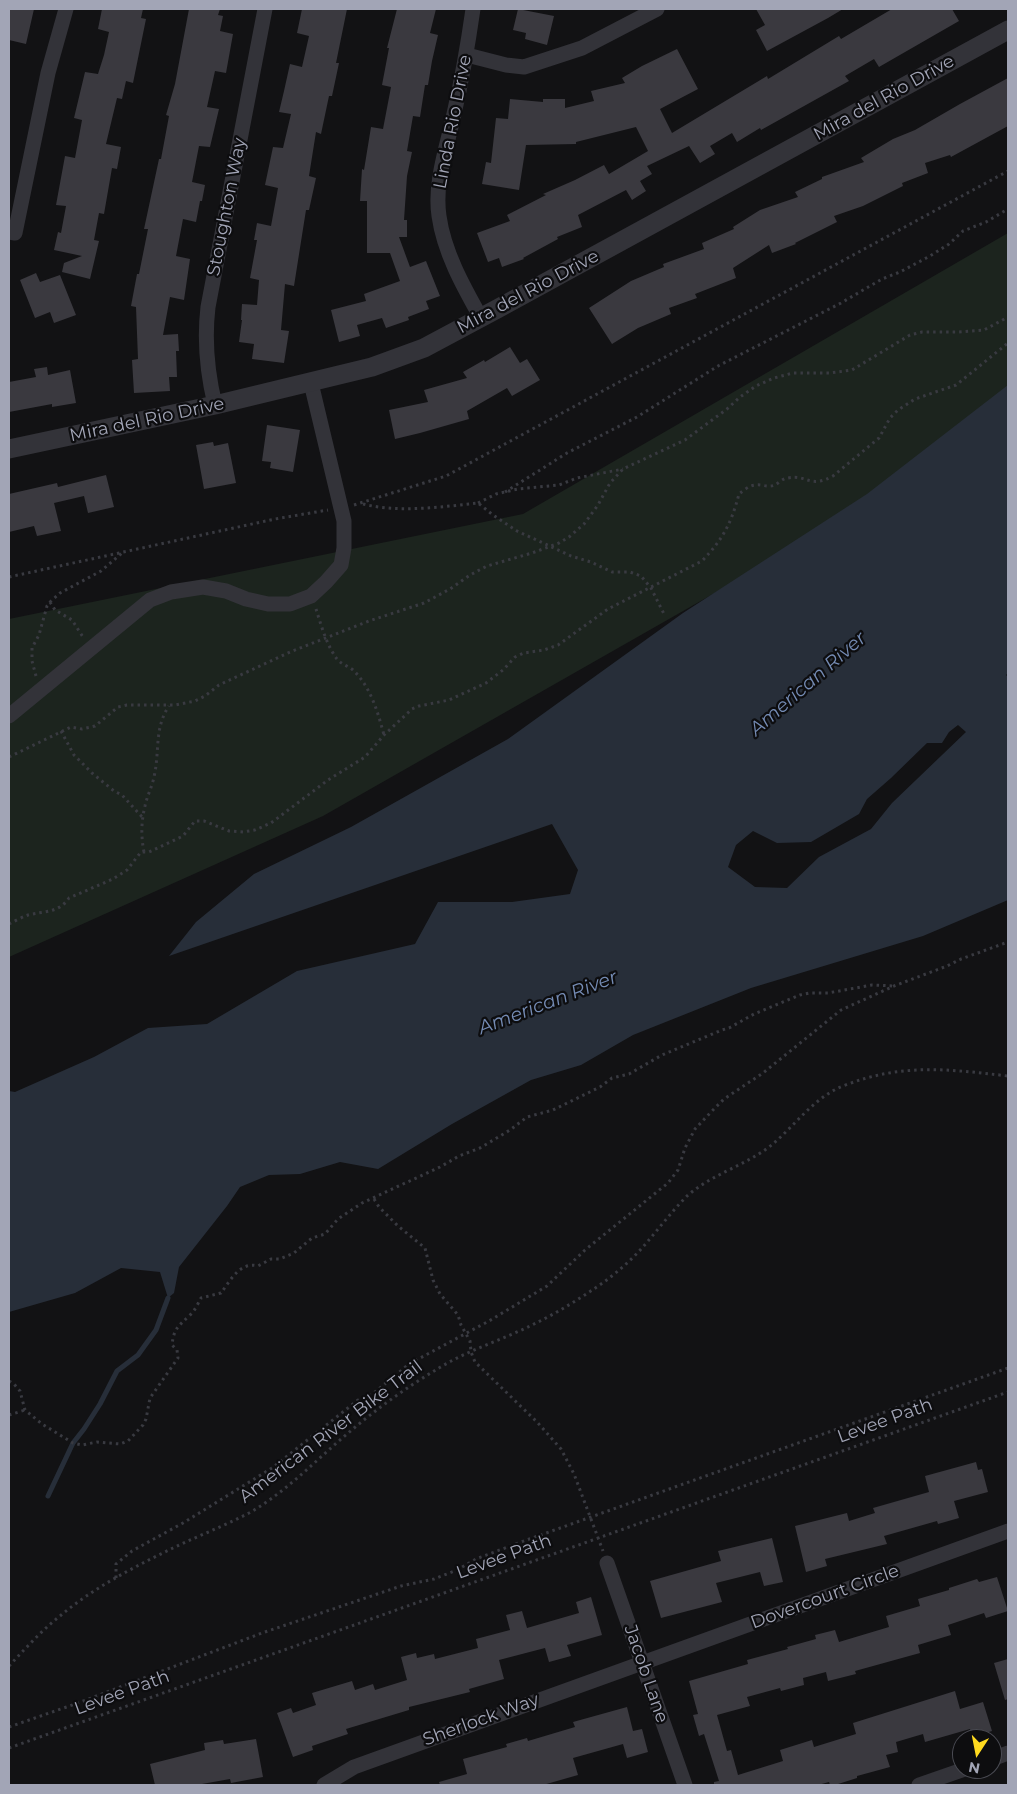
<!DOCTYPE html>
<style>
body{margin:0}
#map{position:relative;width:1017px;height:1794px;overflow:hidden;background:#121214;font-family:Montserrat,sans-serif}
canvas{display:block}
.frame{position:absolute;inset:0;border:10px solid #a2a5b6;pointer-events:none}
.north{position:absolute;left:952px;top:1729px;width:50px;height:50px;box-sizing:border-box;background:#0d0d0f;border:1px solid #494a52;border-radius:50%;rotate:191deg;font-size:14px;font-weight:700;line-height:20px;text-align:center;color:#a2a5b6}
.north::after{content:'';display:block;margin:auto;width:18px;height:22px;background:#ffda1f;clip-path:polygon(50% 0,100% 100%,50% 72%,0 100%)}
</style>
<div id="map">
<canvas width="1017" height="1794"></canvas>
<div class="frame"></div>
<div class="north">N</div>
</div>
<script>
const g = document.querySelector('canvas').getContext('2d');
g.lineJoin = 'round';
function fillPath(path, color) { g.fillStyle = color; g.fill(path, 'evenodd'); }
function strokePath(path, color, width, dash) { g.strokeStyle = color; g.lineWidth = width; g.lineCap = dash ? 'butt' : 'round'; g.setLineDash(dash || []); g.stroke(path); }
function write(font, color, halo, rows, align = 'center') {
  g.font = font + ' Montserrat,sans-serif'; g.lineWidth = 4.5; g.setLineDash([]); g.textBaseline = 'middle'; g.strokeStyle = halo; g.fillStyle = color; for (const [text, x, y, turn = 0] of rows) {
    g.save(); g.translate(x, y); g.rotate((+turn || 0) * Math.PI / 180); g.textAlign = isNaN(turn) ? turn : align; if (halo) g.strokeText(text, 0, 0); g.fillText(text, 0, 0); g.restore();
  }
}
const green = new Path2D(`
 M1008,233v193l-685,390 -314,141v-338l514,-105z`);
const water = new Path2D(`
 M1008,385v288l-2,2 2,2v223l-85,36 -172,52 -118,47 -52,30 -50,15 -79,44 -74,45 -38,-7 -40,12 -31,1 -29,12 -13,19 -48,61 -5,26 -6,5 -8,-26 -39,-4 -46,25 -66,19v-221l6,1 79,-35 54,-29 59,-4 90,-53 118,-27 23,-42h74l58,-8 8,-24 -26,-46 -383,132 27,-34 58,-48 97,-47 157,-88 175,-126 184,-119zM958,725l8,7 -74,71 -21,26 -52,28 -32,31 -32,-1 -27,-20 8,-22 17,-14 24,12 34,-1 48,-28 8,-15 24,-21 36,-35h15l7,-11z`);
const stream = new Path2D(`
 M48,1496l25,-53 11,-14 16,-25 17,-33 21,-16 18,-25 12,-32`);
const building = new Path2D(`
 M9,9h25l-8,35 -17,-4z
 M102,9h41l-2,9 5,1 -13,64 -7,-2 -4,18 -5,-1 -11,46 15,3 -4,22 -5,-1 -8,46 -5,-1 -5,27 5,1 -9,38 -28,-7 2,-9 18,-7 -28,-6 4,-18 3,1 5,-27 -10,-1 9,-49 10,2 7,-38 -8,-2 11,-46 13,2 6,-19 5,-23 -11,-3z
 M189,9h31l-2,6 5,1 -3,15 13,3 -7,39 -11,-2 -8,36 12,2 -9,38 -11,-1 -7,36 13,3 -3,16h-2l-4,21 -13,-3 -7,37 14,3 -6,41 -14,-3 -7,38 15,-1 1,17h-3l1,26h-8l1,14 -36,2 -2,-33 6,-1 -2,-52 -5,-1 6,-32h2l9,-45h-4l15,-70h2l8,-43 -3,-1 9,-31z
 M302,9h45l-11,54h3l-7,33h-3l-8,38 -5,-2 -7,44 7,2 -7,32h-3l-12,76 -9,-2 -4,46 8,1 -5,32 -32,-4 2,-15 -15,-2 3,-22h-1l1,-16 15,1 2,-25 -9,-2 7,-38h-3l3,-17 14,3 7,-38 -13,-3 8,-38 10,1 8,-34 -12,-2 5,-21 6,-27 12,3 7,-31 -12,-3z
 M397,9h39l-6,24 8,2 -6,26 -4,24h-3l-5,32 -7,-1 -6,35 5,1 -5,24 -3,44h3v17h-8l11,30 16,-6 14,35 -14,5 3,8 -21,8 1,3 -23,8 -4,-10 -25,7 3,11 -21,6 -8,-32 35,-9 -2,-7 36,-13 -10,-28h-23v-52h-7l2,-32 2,1 7,-43 12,2 8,-42 -9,-2 7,-37h-2z
 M518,9l36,7 -7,29 -22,-6 1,-6 -13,-3z
 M756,9h87l-15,9 -61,33 -11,-21 9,-5z
 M892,9h60l7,12 -80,46 -5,-8 -29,17 4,5 -88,49 -1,-2 -23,14 -5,-9 -22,13 5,8 -15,9 -11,-17 -42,20 5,8 -12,7 6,10 -14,9 -6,-10 -48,25 4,12 -25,10 1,2 -35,19 1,1 -22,8 -3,-9 -11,4 -11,-29 33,-12 -3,-6 39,-20 -3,-1 32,-14 29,-15 5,9 39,-23 -12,-24 -60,15v2l-50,1 -7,45 -37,-6 4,-22 5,1 5,-45 12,1 2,-20 33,3v-3h22v9l29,-7 -3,-10 34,-8 -3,-5 20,-12 35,-17 21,40 -38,20 12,24 95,-57 1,3 71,-43 2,3z
 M1008,78v48l-57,31 -1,-2 -25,8 3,10 -26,10 1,3 -40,20 -29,10 3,6 -42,21 1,1 -24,9 -3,-8 -36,23 3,10 -41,16 2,4 -28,10 2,6 -33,14 -26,16 -23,-36 42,-27 33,-14 -1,-3 41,-15 -2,-6 32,-14 -1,-2 27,-17 38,-13 -3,-5 27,-13v-2l42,-15 -3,-4 32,-19 22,-9 45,-26z
 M36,273l4,9 20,-7 16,40 -22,8 -4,-11 -15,6 -15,-38z
 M510,347l10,16 7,-4 13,21 -28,16 -5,-8 -40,23 2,8 -49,14 -25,6 -6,-29 39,-8 -4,-12 43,-12 -4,-6 21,-12 1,2z
 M47,367l1,8 22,-5 6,33 -24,4v-3l-43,8v-30l27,-5 -2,-8z
 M267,425l33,5 -7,42 -23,-4 1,-6 -9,-1z
 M213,442l1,4 14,-3 8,40 -32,6 -8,-44z
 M106,475l8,32 -26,6 -4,-17 -30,7 7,28 -24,5 -3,-10 -25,6v-38l48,-11 1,4z
 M976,1462l2,8 4,-1 6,23 -34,9 5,17 -21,6 -1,-3 -53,15 3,8 -62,15 2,7 -21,6 -11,-46 52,-13 2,8 26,-8 -2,-5 56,-16 -4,-16z
 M772,1538l11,44 -19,4 -4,-14 -44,11 6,19 -61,16 -11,-37 71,-20 -3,-10z
 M997,1577l11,34 -22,7 -2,-5 -36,12 3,10 -33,10 2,8 -65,18 1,3 -28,7 -2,-9 -23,6 1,7 -23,6 -1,-3 -33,9 3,9 -33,9 10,36 4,-1 7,25 45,-14 -3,-11 32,-10 2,7 42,-13 -3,-11 102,-32 5,18 23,-7 9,29 -20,6 -2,-8 -45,13 -2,-8 -27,8 2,10 -12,3 4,12 -33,9v2l-22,7h-5l-1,-3 -11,3h-104v-3l5,-1 -15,-47 -5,2 -6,-21 5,-1 -9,-33 59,-17 -1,-4 41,-11 -1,-2 29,-8 -1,-4 20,-5 4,12 50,-15 -3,-11 34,-10 -2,-7 31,-9v-2l28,-9 2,3z
 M591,1597l11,38 -35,10 4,11 -22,6 -4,-14 -46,12 5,19 -35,10 1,3 -61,15v3l-63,19 2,5 -36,12 1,4 -20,7 -16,-44 14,-5 2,5 23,-8 -4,-12 40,-12 3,9 18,-6 2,6 32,-10 -6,-23 15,-4 1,5 17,-4 1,5 43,-11 -2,-9 34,-9 -4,-15 16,-4 5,17 52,-15 -3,-11z
 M1008,1659v40l-3,1 -11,-37z
 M627,1707l6,24 9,-2 6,23 -21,6 -4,-14 -50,14 5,17 -35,10h-103l-1,-3 28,-8 -4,-15 44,-12 -1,-3 21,-6 1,3 47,-14 -2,-5z
 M256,1739l7,38 -32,6 -1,-4 -28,5 1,1h-48l-5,-21 55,-14 -1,-7 19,-3 1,4z`);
const path = new Path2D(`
 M505,492l62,-39 70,-36 81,-51 123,-63 41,-24 18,-7 30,-16 19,-12 14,-13 23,-9 22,-13
 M478,503l18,-9 22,-5 41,-4 18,-7 46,-9
 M363,504c36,9 78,3 115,-1l15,12 24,16 54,25 20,6 21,10h18l11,4 10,12 14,28
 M354,505l92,-29 562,-305
 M9,577l266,-58 53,-9
 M50,602l5,8 17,10 11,17
 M316,609c5,16 11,37 21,50 4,5 11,7 16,11 18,17 25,43 31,65
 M36,676l-4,-15v-13l7,-13 8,-29 3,-4 10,-9 41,-22 21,-18
 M61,731l13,24 18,18 22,18 8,4 21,23
 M9,757l62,-30 11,2 13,-3 23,-19 9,-2h48l20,-4 10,-5 14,-11 71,-33 79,-31 55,-18 26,-14 20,-14 17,-9 45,-13 27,-10 10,-6 15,-13 14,-19 12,-22 13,-14 62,-29 42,-31 13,-12 16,-11 18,-8 19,-5h37l22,-3 58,-35 12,-3h36l26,-2 24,-13
 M144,852c-3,-15 -3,-30 1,-46 2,-10 7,-19 9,-29 6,-26 0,-49 15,-71
 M9,924c6,-3 13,-7 19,-9 16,-4 31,-2 41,-17l44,-19 14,-9 14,-18h8l34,-16 12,-15h9l25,10 14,1 12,-2 16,-7 57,-43 37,-23 19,-22 28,-26 7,-3 30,-6 37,-17 17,-13 12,-13 9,-4 20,-3 14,-5 50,-36 94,-48c21,-22 29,-37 37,-67 4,-3 10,-9 17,-9 6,-1 12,3 19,0 4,-2 8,-7 13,-7 19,-4 21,11 45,-2l46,-38 11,-20 8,-8 17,-11 41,-14 52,-42
 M374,1199l5,8 19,19 27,22 8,32 7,14 18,21 3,10 9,16 1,11 4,10 62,60 24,27 13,25 29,77
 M9,1381l5,3 6,7 5,19 17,14 31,19 9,2 15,-3 23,2 8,-3 15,-16 3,-6 4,-21 28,-40 -1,-8 -5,-5c2,-18 7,-19 18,-30 5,-4 8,-12 11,-17l20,-5c9,-12 19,-32 37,-27l13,-7h9l14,-6 18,-15 13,-4 13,-15 24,-16 78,-36 19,-11 21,-8 30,-18 17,-13 26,-7 47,-23 12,-9 17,-4 33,-19 60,-25 7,-2 25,-14 46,-19 10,-2h18l44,-8 22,1
 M9,1415l16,-5
 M116,1578v-14l16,-13 51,-28 89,-55 86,-68 17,-8 34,-28 80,-43 58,-35 38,-36 83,-67 10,-13 7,-22 10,-19 16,-17 13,-13 39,-26 78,-63 53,-24 53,-20 14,-7 47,-17
 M9,1666c16,-17 32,-35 51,-50 33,-28 74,-49 113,-68 25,-12 51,-22 76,-35 37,-21 66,-52 98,-79 28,-24 60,-47 92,-66 29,-18 63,-28 93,-43 25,-12 49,-27 72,-43 16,-12 31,-25 44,-41 13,-15 25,-31 39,-45 26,-23 61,-31 87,-53 22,-19 41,-46 69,-57 58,-23 105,-17 165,-10
 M9,1727l69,-24 184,-70 139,-47 33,-7 23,-9 19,-11 45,-17 487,-174
 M9,1748l999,-356`);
const minor = new Path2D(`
 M473,9c-5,35 -11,70 -19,105 -7,33 -20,68 -15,102 5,36 24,70 42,102
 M467,55l39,10 18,2 58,-19 75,-39
 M9,232l6,1 33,-160 18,-64
 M215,405c-8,-33 -11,-64 -7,-98l57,-298
 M9,716l141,-116 21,-8 32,-5 23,4 20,8 22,5h22l21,-8 15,-14 15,-17 3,-17v-27l-33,-138
 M607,1563l78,222
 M992,1759l16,-6
 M324,1785l30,-18 654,-236
 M919,1785l46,-16`);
const tertiary = new Path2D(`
 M9,449l206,-44 157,-38 52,-19 73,-39 511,-279`);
const streetNames = [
 ["Mira del Rio Drive",884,98,-29],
 ["Linda Rio Drive",453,122,-79],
 ["Stoughton Way",227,207,-79],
 ["Mira del Rio Drive",528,292,-28],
 ["Mira del Rio Drive",147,420,-12],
 ["Levee Path",885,1421,-20],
 ["American River Bike Trail",331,1432,-37],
 ["Levee Path",504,1557,-20],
 ["Dovercourt Circle",825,1597,-20],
 ["Jacob Lane",646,1674,71],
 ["Levee Path",122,1693,-20],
 ["Sherlock Way",481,1720,-20]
];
const waterNames = [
 ["American River",808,684,-41],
 ["American River",548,1003,-21]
];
fillPath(green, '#1c241e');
fillPath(water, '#272e39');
strokePath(stream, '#272e39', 5);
fillPath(building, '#3a393f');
strokePath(path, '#393a41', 3, [2.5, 4]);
strokePath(minor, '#333339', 15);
strokePath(tertiary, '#333339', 19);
write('18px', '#a2a5b6', '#0d0d0f', streetNames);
write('italic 19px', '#758cb5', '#0d0d0f', waterNames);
</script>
